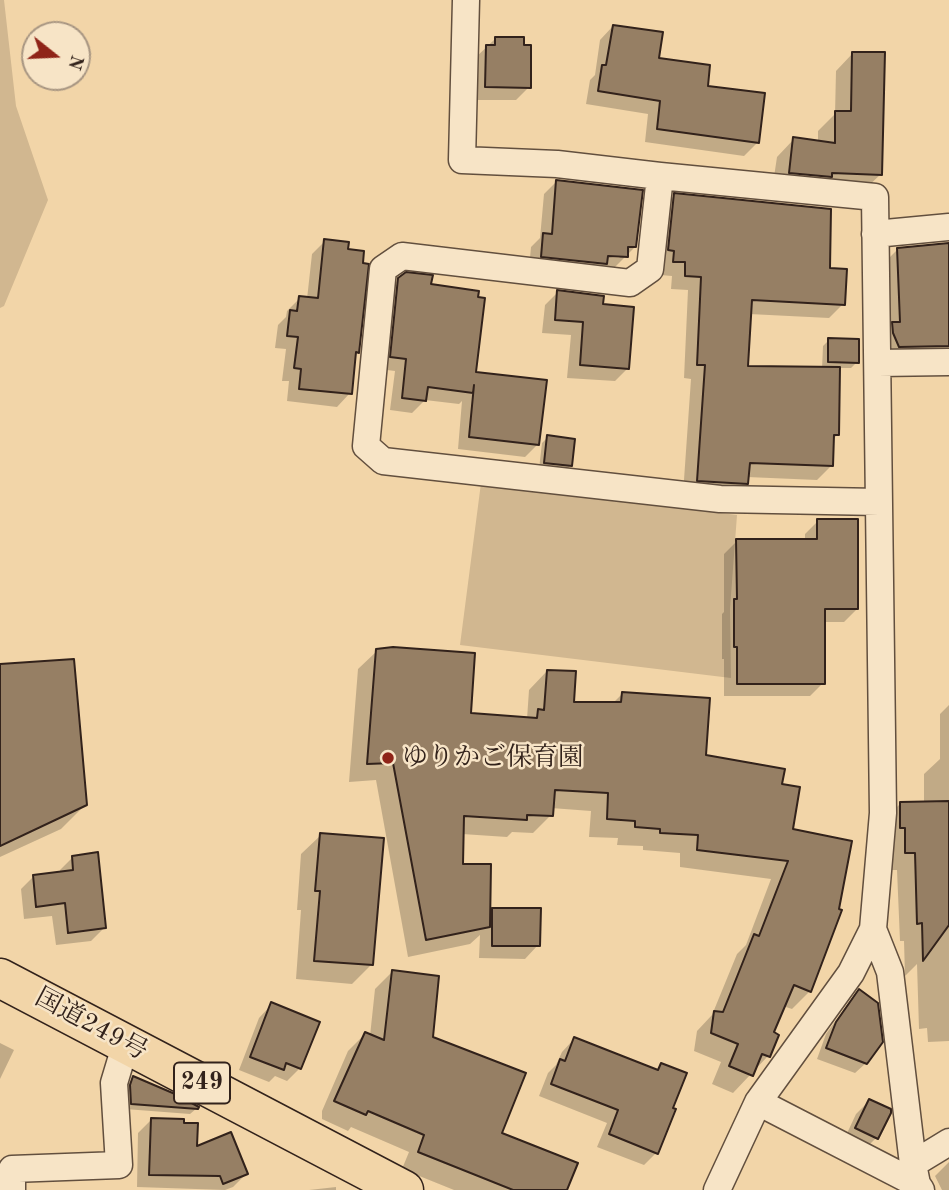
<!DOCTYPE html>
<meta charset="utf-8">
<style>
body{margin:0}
#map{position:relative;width:949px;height:1190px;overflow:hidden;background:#f2d5a8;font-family:"Old Standard TT",serif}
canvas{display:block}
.north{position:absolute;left:21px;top:21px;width:70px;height:70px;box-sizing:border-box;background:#f7e4c6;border:2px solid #a89682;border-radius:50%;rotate:108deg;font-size:19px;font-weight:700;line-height:28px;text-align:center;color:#32221b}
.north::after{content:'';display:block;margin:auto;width:24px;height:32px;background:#8f2418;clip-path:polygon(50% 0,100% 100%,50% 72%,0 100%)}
</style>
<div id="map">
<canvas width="949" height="1190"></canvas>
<div class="north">N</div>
</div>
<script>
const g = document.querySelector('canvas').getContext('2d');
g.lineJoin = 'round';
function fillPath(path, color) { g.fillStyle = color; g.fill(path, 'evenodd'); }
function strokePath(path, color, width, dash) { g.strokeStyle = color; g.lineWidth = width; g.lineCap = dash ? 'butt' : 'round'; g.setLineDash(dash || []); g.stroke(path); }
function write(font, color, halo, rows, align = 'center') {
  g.font = font + ' "Old Standard TT","Noto Serif JP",serif'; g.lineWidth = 5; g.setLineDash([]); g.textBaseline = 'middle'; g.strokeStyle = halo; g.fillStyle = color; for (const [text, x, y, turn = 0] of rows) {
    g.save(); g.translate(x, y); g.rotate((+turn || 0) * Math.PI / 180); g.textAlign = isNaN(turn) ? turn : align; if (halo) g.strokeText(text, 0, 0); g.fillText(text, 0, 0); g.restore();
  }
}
const green = new Path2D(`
 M0,0h4l12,106 32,94 -44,106 -4,2z
 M481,483l256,32 -7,94 1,69 -271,-33z`);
const shadow = new Path2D(`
 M613,26l44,34 49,27 51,56 -13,13 -99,-14 3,-28 -62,-10 4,-24 5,-5 5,-35z
 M495,39l34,48 -13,13h-43v-40z
 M853,53l28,121 -18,17 -91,-1 5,-33 17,-18 24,3v-11l17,-17 1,-43z
 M556,182l79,65 -22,22h-84l2,-22 9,-9 4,-44zM622,255l-3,3 -20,-2z
 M675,195l153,74 15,35 -14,14 -80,-4 -3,54 76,1 1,-23 6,-6 28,22 -6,6h-13l-1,67 -5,5 -1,26 -14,14 -70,-3 -1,6 -14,14 -49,-3 8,-115 -7,-1 4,-88 -17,-1 1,-13 -12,-1v-66z
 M325,241l21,10 11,101 -3,3 -4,38 -13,14 -50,-6 2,-20h-7l4,-32 -11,-1 3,-23 8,-8 1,-6 13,-13 7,1 5,-45z
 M949,245v114h-62l-2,-97 13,-13z
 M399,279l77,19 -2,75 64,71 -13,13 -67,-8 4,-48 -3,3 -34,-4 -13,13 -22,-3 5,-39 -16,-2 7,-77z
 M558,292l43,14 27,62 -13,13 -48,-3 4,-43 -29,-2 3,-28z
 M548,437l22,29 -6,6 -25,-3 3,-26z
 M818,521l39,88 -13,13h-21v61l-13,13h-86v-37h-2v-45l2,-2v-58l13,-13h68v-7z
 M377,651l92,64 58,4 2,-29 18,-19 25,33h40l10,-10 83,63 75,28 11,45 19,161 -18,18 -9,-3 -11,27 -4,23 -35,37 -21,-9 9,-22 -27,-11 3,-20 15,-16 25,-61 9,-9 25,-66 -91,-12v-14l-37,-3v-4l-26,-1 1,-7 -29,-1 2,-26 -40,-3v7l-18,18 -21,-1 -5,5 -45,-3 -1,32 28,48 4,-4 45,35 -13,14 -46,-1 1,-23 -10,9 -62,13 -32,-177 -27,2 9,-113z
 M0,666l85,139 -24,24 -61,28z
 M949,705v336l-21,1 -1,-14 -8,1 -2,-65 -12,12 -1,-35h-4l-3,-71h-10l-5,-48 19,-19h23v-29l16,-15v-45z
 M321,835l51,129 -20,20 -56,-5 5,-69h-4l4,-56z
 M73,857l31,71 -13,13 -35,4 -4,-29 -28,3 -3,-30 13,-13 26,-3v-3z
 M392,972l39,66 69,96 65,56h-111l-52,-21 7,-17 -58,-25 -3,4 -26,-12v-8l26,-60 17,-17 5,2 5,-47z
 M859,991l7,72 -11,10 -38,-14 9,-25 23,-32z
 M272,1004l28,64 -13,13 -12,-5 -6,6 -30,-12 20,-52z
 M574,1039l82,32 6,-6 -6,88 -12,12 -47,-18 10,-24 -68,-27 9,-23 8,-8 6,-13z
 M0,1043l14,7 -14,29z
 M133,1078l64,30 -7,6 -65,-5 2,-25z
 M869,1101l7,37 -13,13 -20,-9 13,-28z
 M151,1120l45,29 50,25 -13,13 -8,3 -88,-3 1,-54z
 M949,1162v28h-7l-7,-14z
 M336,1187v3h-27z`);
const building = new Path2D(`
 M613,25l50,7 -4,26 51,7 -2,21 57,7 -6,50 -102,-14 3,-28 -62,-10 4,-26h4z
 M495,37h29v8h7v43l-46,-1 1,-42h9z
 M852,52h33l-3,123 -50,-2v4l-43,-4 4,-36 42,6v-32h16z
 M556,180l87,10 -7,57h-8v10l-20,-1 -1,8 -66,-7 2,-24 9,1z
 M674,193l157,16 -1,59 17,1 -2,36 -93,-5 -4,66 92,1 -1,68h-5l-1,31 -83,-3 -2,21 -51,-3 8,-116h-8l4,-88 -16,-1v-14h-12l1,-11 -6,-1z
 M324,239l25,3 -1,7 16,2 -1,12 6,1 -10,89 -3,-1 -4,42 -53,-5 2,-20 -7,-1 4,-31 -11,-1 3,-26 7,1 2,-15 19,2z
 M949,243v103l-50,1 -6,-14 -1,-11h8l-3,-74z
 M406,272l27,3 -2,9 48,7 -1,6 7,1 -9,74 71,8 -8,65 -70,-8 5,-52 -1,8 -45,-6 -2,14 -24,-3 4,-39 -16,-2 8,-79z
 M557,290l47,6 -1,8 31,3 -5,62 -49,-4 3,-43 -28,-2z
 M828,338l31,1v24l-31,-1z
 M547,435l28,4 -3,27 -28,-3z
 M817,519h41v90h-33v75h-88v-37h-3v-48h3l-1,-60h81z
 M393,647l82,6 -4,60 66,5 1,-9 6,1 3,-40 29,1 -2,31h47l1,-10 88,6 -4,57 79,14 -3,15 18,3 -7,42 59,12 -13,68 3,1 -31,82 -17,-7 -20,47 5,3 -9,22 -8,-3 -9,22 -24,-10 9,-22 -27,-11 3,-22 9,1 31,-78 5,2 29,-75 -91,-11 1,-15 -38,-2v-4l-25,-2v-6l-28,-2 1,-26 -53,-3 -2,26 -26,-1v5l-63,-4 -1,48h28l-1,63 -64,13 -33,-177 -26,1 9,-115z
 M74,659l13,146 -87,41v-182z
 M949,801v124l-26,36 -1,-38 -5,1 -2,-71h-10v-25h-5v-26z
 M320,833l64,5 -11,127 -59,-4 6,-70h-5z
 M98,852l8,76 -38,5 -3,-30 -29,4 -3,-32 40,-5 -1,-14z
 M492,908h49l-1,38h-48z
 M392,970l47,6 -6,61 93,36 -24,60 76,30 -11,27h-54l-95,-38 6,-17 -56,-24 -2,4 -32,-14 31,-69 19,8z
 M859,989l19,14 5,39 -16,22 -41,-16 10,-26z
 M271,1002l49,20 -19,47 -15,-6 -2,7 -34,-13z
 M574,1037l84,33 3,-7 26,10 -14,35 3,1 -18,45 -49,-20 9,-24 -67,-26 9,-25 5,2z
 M133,1076l42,18 24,13 -1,2 -67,-5 -1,-19z
 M869,1099l22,10v4l-13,26 -23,-11z
 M151,1118l33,1v4h14l-1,23 34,-14 17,42 -25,10 -3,-8 -71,-1z`);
const street = new Path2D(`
 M466,0l-4,160 95,4 103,12 215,21 8,616 -10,116 -22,44 -93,129 -41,88
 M660,176l-10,93 -20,14 -228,-27 -19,13 -17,177 17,15 337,38 159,3
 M875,234l74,-7
 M878,363l71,-1
 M873,929l17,43 23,192 4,20 4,6
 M758,1102l159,82
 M913,1164l36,-22
 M12,1190v-21l107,-4 -5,-82 12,-40`);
const highway = new Path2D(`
 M0,978l404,212`);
const markers = [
 [388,758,7,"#8f2418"]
];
const shields = [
 [202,1083,56]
];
const shieldNames = [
 ["249",202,1083]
];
const poiNames = [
 ["ゆりかご保育園",402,758]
];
const streetNames = [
 ["国道249号",91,1025,28]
];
fillPath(green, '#d1b790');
fillPath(shadow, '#0003');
fillPath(building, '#967f64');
strokePath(building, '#32221b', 2);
strokePath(street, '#624f3e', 29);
strokePath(highway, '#32221b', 41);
strokePath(street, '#f7e4c6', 26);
strokePath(highway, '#f2d5a8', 38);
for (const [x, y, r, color] of markers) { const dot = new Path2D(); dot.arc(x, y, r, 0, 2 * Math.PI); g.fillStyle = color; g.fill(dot); strokePath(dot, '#f7e4c6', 2.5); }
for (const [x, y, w] of shields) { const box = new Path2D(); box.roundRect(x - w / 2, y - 20.5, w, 41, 5); g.fillStyle = '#f7e4c6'; g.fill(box); strokePath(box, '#32221b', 2); }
write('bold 24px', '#32221b', null, shieldNames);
write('26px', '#32221b', '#f7e4c6', poiNames, 'left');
write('26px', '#32221b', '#f7e4c6', streetNames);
</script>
